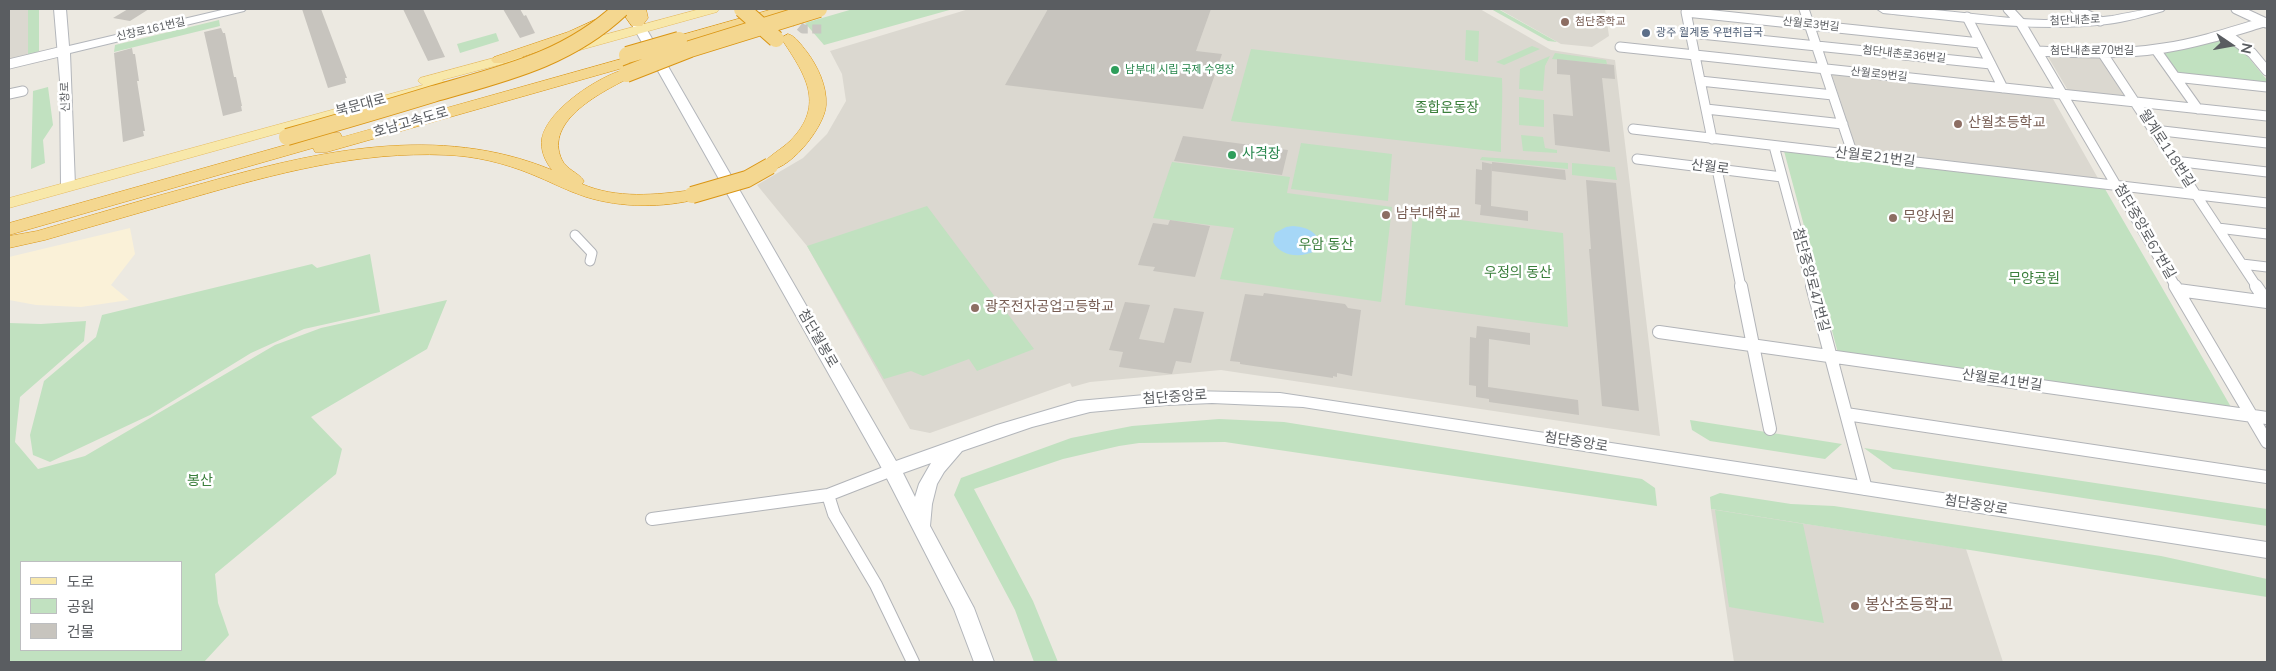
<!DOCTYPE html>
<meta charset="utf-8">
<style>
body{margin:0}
#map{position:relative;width:2276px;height:671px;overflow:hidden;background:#ece9e1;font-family:"Nunito Sans","Noto Sans KR",sans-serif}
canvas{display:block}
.frame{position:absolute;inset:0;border:10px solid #5a5d61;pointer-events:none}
.legend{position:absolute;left:20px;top:561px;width:162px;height:90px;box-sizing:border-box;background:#fff;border:1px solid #bdbec0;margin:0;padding:6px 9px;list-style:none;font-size:15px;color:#5a5d61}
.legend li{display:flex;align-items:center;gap:10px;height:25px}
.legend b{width:25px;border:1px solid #bdbec0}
.north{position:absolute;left:2206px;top:20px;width:50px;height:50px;-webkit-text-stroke:4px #fff;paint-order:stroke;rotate:102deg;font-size:14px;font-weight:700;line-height:20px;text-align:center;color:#5a5d61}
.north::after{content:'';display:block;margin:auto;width:18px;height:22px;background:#5a5d61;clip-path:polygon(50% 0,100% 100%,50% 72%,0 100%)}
</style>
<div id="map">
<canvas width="2276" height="671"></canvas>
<div class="frame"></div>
<ul class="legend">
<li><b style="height:6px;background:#f8e8aa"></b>도로</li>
<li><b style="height:14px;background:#c1e1c0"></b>공원</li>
<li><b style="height:14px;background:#c7c4be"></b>건물</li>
</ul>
<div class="north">N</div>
</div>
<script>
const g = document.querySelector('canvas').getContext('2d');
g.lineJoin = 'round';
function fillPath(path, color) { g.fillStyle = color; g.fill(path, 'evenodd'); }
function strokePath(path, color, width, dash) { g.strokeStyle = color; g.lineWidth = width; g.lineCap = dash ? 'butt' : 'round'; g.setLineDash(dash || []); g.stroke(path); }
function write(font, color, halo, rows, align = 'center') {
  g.font = font + ' "Nunito Sans","Noto Sans KR",sans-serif'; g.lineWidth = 5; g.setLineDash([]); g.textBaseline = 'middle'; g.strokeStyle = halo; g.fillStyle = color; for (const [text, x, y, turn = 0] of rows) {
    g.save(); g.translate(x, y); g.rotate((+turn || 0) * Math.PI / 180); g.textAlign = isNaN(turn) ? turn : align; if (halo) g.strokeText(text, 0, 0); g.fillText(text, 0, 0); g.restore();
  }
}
const commercial = new Path2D(`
 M130,228l5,26 -24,31 18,15 -48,7 -45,-2 -27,-5v-43z`);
const education = new Path2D(`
 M9,9h19l1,32 -1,15 -19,4z
 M969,9h511l71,41 64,10 45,376 -439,-66 -131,12 -18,5 -2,-4 -140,50 -20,-4 -103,-183 -50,-61 46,-27 24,-24 19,-33 -4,-27 -12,-23z
 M1499,9h106l4,27 -17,11 -31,-3z
 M2047,55l53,1 26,42 -57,-6z
 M1831,72l214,23 8,4 46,81 -234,-27 -9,-5z
 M1711,509l255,40 37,113h-269z`);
const green = new Path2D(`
 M28,9h11v42l-11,5z
 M853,9h100l-129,36 -19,-22z
 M1491,9h7l59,33 -9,-1z
 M219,20l1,6 -106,26 1,-7z
 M1466,30l13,1 -1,31 -13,-2z
 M496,33l3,8 -39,12 -3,-9z
 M2224,38l20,14 23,28v4l-88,-9 -17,-23z
 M1532,46l8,3 -36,16 -8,-3z
 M1251,49l251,29c1,26 -1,46 -1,74l-270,-31z
 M1555,53l51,7 1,4 -55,-5z
 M1550,56l-5,10 -2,25 -24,-2 1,-20z
 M48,87l5,38 -10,15 2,23 -14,6 2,-78z
 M1519,97l25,3v27l-25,-2z
 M1521,135l22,2 2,11 12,2v3l-34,-2z
 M1301,143l91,11 -4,47 -97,-12z
 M1784,151l321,38 126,218 -393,-54z
 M1482,157l86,6v6l-88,-9z
 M1172,162l118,15 -3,16 105,14 -11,95 -161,-23 14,-51 -81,-10z
 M1572,163l43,4 2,13 -45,-5z
 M927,206l107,143 -57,22 -8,-12 -46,17 -12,-5 -27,8 -77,-133z
 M1413,214l150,19 5,94 -163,-22z
 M370,254l10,58 -76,17 -53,24 -101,62 -100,47 -17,-7 -3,-20 14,-54 52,-44 6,-22 210,-51 5,4z
 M447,300l-20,49 -116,68 31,32 -6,25 -121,100 3,29 11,32 -25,27h-195v-339l32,1 45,-3 -2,20 -64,56 -5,45 23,27 47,-13 190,-111 46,-17zM21,562h160v88h-160z
 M1219,419l65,3 358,57 13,9 2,18 -432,-64 -86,1 -20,3 -56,13 -89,30 59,112 25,61h-24l-19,-52 -61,-115 7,-17 110,-40 61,-12z
 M1690,420l152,24 -17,15 -115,-18 -18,-11z
 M1864,448l403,61v17l-374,-57z
 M1720,493l71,11 43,2 327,50 106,23v18l-556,-88 -1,-12z
 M1715,510l88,14 21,99 -95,-16z`);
const water = new Path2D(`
 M1293,226c11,1 23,4 26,16l-4,9c-14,7 -34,6 -42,-9l2,-9 11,-6z`);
const building = new Path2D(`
 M128,9h21l-19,12 -17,-3z
 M302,9h19l26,69h-2l1,5 -18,5z
 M403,9h20l22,48 -17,4z
 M503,9h17l4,7 2,-1 9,18 -15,5z
 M1048,9h163l-15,42 26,3 -19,55 -198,-24z
 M221,28l2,5h2l9,44h2l6,29h-1l1,5 -19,5 -19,-84z
 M132,48l1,6h2l4,27h-2l8,50h-2l1,5 -21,6 -9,-89z
 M1557,59l57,6 1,14 -13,-1 8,74 -55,-7 -2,-31 20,2 -3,-41 -13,-1z
 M1183,136l105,14 -6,25 -108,-14z
 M1482,162l10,2 -1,42 37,5v10l-48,-6 1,-10 -6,-1 1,-35 6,1z
 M1492,162l73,8 1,10 -74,-9z
 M1586,180l30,3 23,228 -37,-5 -13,-157h2z
 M1170,220l40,6 -15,51 -42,-6 2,-4 -17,-2 15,-42 15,2z
 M1264,293l81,11 3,4 13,2 -9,66 -15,-3v4l-4,-1v2l-93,-14v-2l-10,-1 15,-67 18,2z
 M1125,302l25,3 -11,34 25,4 10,-35 30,4 -13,51 -15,-2 -4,13 -53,-7 4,-15 -14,-2z
 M1477,326l53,7v12l-41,-6 -1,48 90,13 1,15 -90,-13v-3l-13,-2v-11l-7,-1 1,-48 6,1z`);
const streetTunnel = new Path2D(`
 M779,9l24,20h21`);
const streetFar1 = new Path2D(`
 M1804,9l49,146
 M2008,9l12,13 156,265
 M2075,9l25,12
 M2236,9l30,14
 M1967,17l36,71
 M1691,33l300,31
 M2226,34l26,19 15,18
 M1620,47l647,69
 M2156,50l42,59
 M2038,51c42,2 84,4 126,-3 34,-5 67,-16 100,-26
 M2103,54l154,233
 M9,64l54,-13
 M2175,77l92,10
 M1700,81l133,14
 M9,94l14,-3
 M1706,109l137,15
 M1633,129l634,74
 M2154,130l113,13
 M1712,139l-26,-127 294,31
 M1774,146l38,141
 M1637,159l145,18
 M2174,161l93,11
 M1717,169l24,118
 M2218,228l49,6
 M575,235l17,18 -2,8
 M2242,264l25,3`);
const street = new Path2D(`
 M1741,286l29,143
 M1812,286l54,203
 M2175,286l92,156
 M2256,286l11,16
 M2178,290l89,12
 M1659,332l608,86
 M1846,414l421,63
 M828,495l6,19 42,71 37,77
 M652,519l176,-24 64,-25`);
const secondary = new Path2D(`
 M54,9h12l3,37 157,-37h20l-2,2 -174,42 5,133 -7,4 -7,-4 -1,-106z
 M1877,9c55,-4 112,10 167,11 23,0 46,-1 68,-4 18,-3 35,-8 53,-7l-2,2c-18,5 -37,11 -56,13 -75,9 -150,-4 -224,-11z
 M637,19l6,4 253,438 101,-36 81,-24 111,-10 91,2 987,149v16l-964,-151 -91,-4 -46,2 -76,7 -58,15 -70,24 -18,21 -7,12 -5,20 -2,22 44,82 20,54h-20l-20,-53 -75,-146 -248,-440zM931,463l-12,21 -4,13 -12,-24z`);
const primary = new Path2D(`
 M700,9h19l-2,3 -144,40h-10l-2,-3 2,-3z
 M516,52l5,1 2,3 -2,3 -79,21 5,4 -2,3 -436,121v-10l414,-113 -5,-4 2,-3z`);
const highway = new Path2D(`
 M620,9h26l2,9 -6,8h-10z
 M773,9h22l-2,3 -105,30h-10l-2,-3 2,-3z
 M595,20l7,4 -2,3 -22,11 -74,25h-10l-3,-3 3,-3 74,-25z
 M788,34c8,2 13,11 19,18 11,15 20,34 19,53 -1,22 -39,70 -62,65l-3,-4c7,-10 21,-17 29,-25 37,-37 14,-68 -9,-103z
 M632,56l5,2 3,3 -3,3 -310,88h-12l-2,-4 -304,87v-12l319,-90h12l2,4z
 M626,69l5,2 3,3 -3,3c-27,14 -88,43 -69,83 5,10 16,12 22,21l-2,3c35,15 73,11 110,6l6,1 3,4 -3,4c-36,9 -76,9 -112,-2 -19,-6 -37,-16 -55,-23 -27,-11 -56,-18 -85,-19 -87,-4 -172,19 -255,43 -49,14 -97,28 -146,42l-36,8v-12l28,-5c56,-16 111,-33 167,-48 114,-32 234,-60 348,-13 -7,-9 -12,-20 -10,-32 6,-29 57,-62 84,-69z`);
const highwayBridge = new Path2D(`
 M742,9l34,30
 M627,55l52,-15
 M626,74l64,-25 129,-40
 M287,137c49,-14 97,-28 146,-43 69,-20 134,-34 188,-85
 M692,195l55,-16 23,-13`);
const markers = [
 [1565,22,5,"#8d6e63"],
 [1646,33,5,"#5c6f8a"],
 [1115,70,5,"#2e9e5b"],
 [1958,124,5,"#8d6e63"],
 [1232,155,5,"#2e9e5b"],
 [1386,215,5,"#8d6e63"],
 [1893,218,5,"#8d6e63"],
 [975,308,5,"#8d6e63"],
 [1855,606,5,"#8d6e63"]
];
const farStreetnames = [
 ["첨단내촌로",2075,21,-2],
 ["산월로3번길",1811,25,6],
 ["신창로161번길",151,30,-13],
 ["첨단내촌로70번길",2092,51],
 ["첨단내촌로36번길",1904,55,6],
 ["산월로9번길",1879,75,6],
 ["신창로",66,97,-92]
];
const farEducationnames = [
 ["첨단중학교",1575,22]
];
const farServicenames = [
 ["광주 월계동 우편취급국",1656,33]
];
const farLeisurenames = [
 ["남부대 시립 국제 수영장",1125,70]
];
const streetNames = [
 ["북문대로",361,106,-15],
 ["호남고속도로",411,123,-16],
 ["월계로118번길",2166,149,57],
 ["산월로21번길",1875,158,7],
 ["산월로",1710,168,7],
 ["첨단중앙로67번길",2144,232,60],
 ["첨단중앙로47번길",1810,280,75],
 ["첨단월봉로",817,339,60],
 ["산월로41번길",2002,381,8],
 ["첨단중앙로",1175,398,-4],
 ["첨단중앙로",1576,443,9],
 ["첨단중앙로",1976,506,9]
];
const parkNames = [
 ["종합운동장",1447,109],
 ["우암 동산",1326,246],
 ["우정의 동산",1518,274],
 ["무양공원",2034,280],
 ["봉산",200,482]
];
const educationNames = [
 ["산월초등학교",1968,124],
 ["남부대학교",1396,215],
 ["무양서원",1903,218],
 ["광주전자공업고등학교",985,308]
];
const leisureNames = [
 ["사격장",1242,155]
];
const nearEducationnames = [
 ["봉산초등학교",1865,606]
];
fillPath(commercial, '#faf1d8');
fillPath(education, '#dbd8d0');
fillPath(green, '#c1e1c0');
fillPath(water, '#a6d7f7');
fillPath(building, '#c7c4be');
strokePath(streetTunnel, '#c8c6c1', 9, [9, 4.5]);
strokePath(streetFar1, '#b2b4b8', 11);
strokePath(street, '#b2b4b8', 14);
strokePath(secondary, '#b3b6bb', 2);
strokePath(primary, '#e5bb61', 1);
strokePath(highway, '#da9513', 1);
strokePath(streetFar1, '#fff', 9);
strokePath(street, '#fff', 12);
fillPath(secondary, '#fff');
fillPath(primary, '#f8e8aa');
fillPath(highway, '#f4d790');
strokePath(highwayBridge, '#da9513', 18, []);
strokePath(highwayBridge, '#f4d790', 16);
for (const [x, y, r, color] of markers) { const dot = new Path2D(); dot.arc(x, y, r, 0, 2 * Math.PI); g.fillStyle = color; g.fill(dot); strokePath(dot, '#fff', 2); }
write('11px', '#5a5d61', '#fff', farStreetnames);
write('11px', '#785e54', '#fff', farEducationnames, 'left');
write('11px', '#4e5e75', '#fff', farServicenames, 'left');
write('11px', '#27864d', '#fff', farLeisurenames, 'left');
write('14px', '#5a5d61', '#fff', streetNames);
write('14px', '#3b7f3c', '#fff', parkNames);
write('14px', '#785e54', '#fff', educationNames, 'left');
write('14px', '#27864d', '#fff', leisureNames, 'left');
write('16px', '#785e54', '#fff', nearEducationnames, 'left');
</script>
